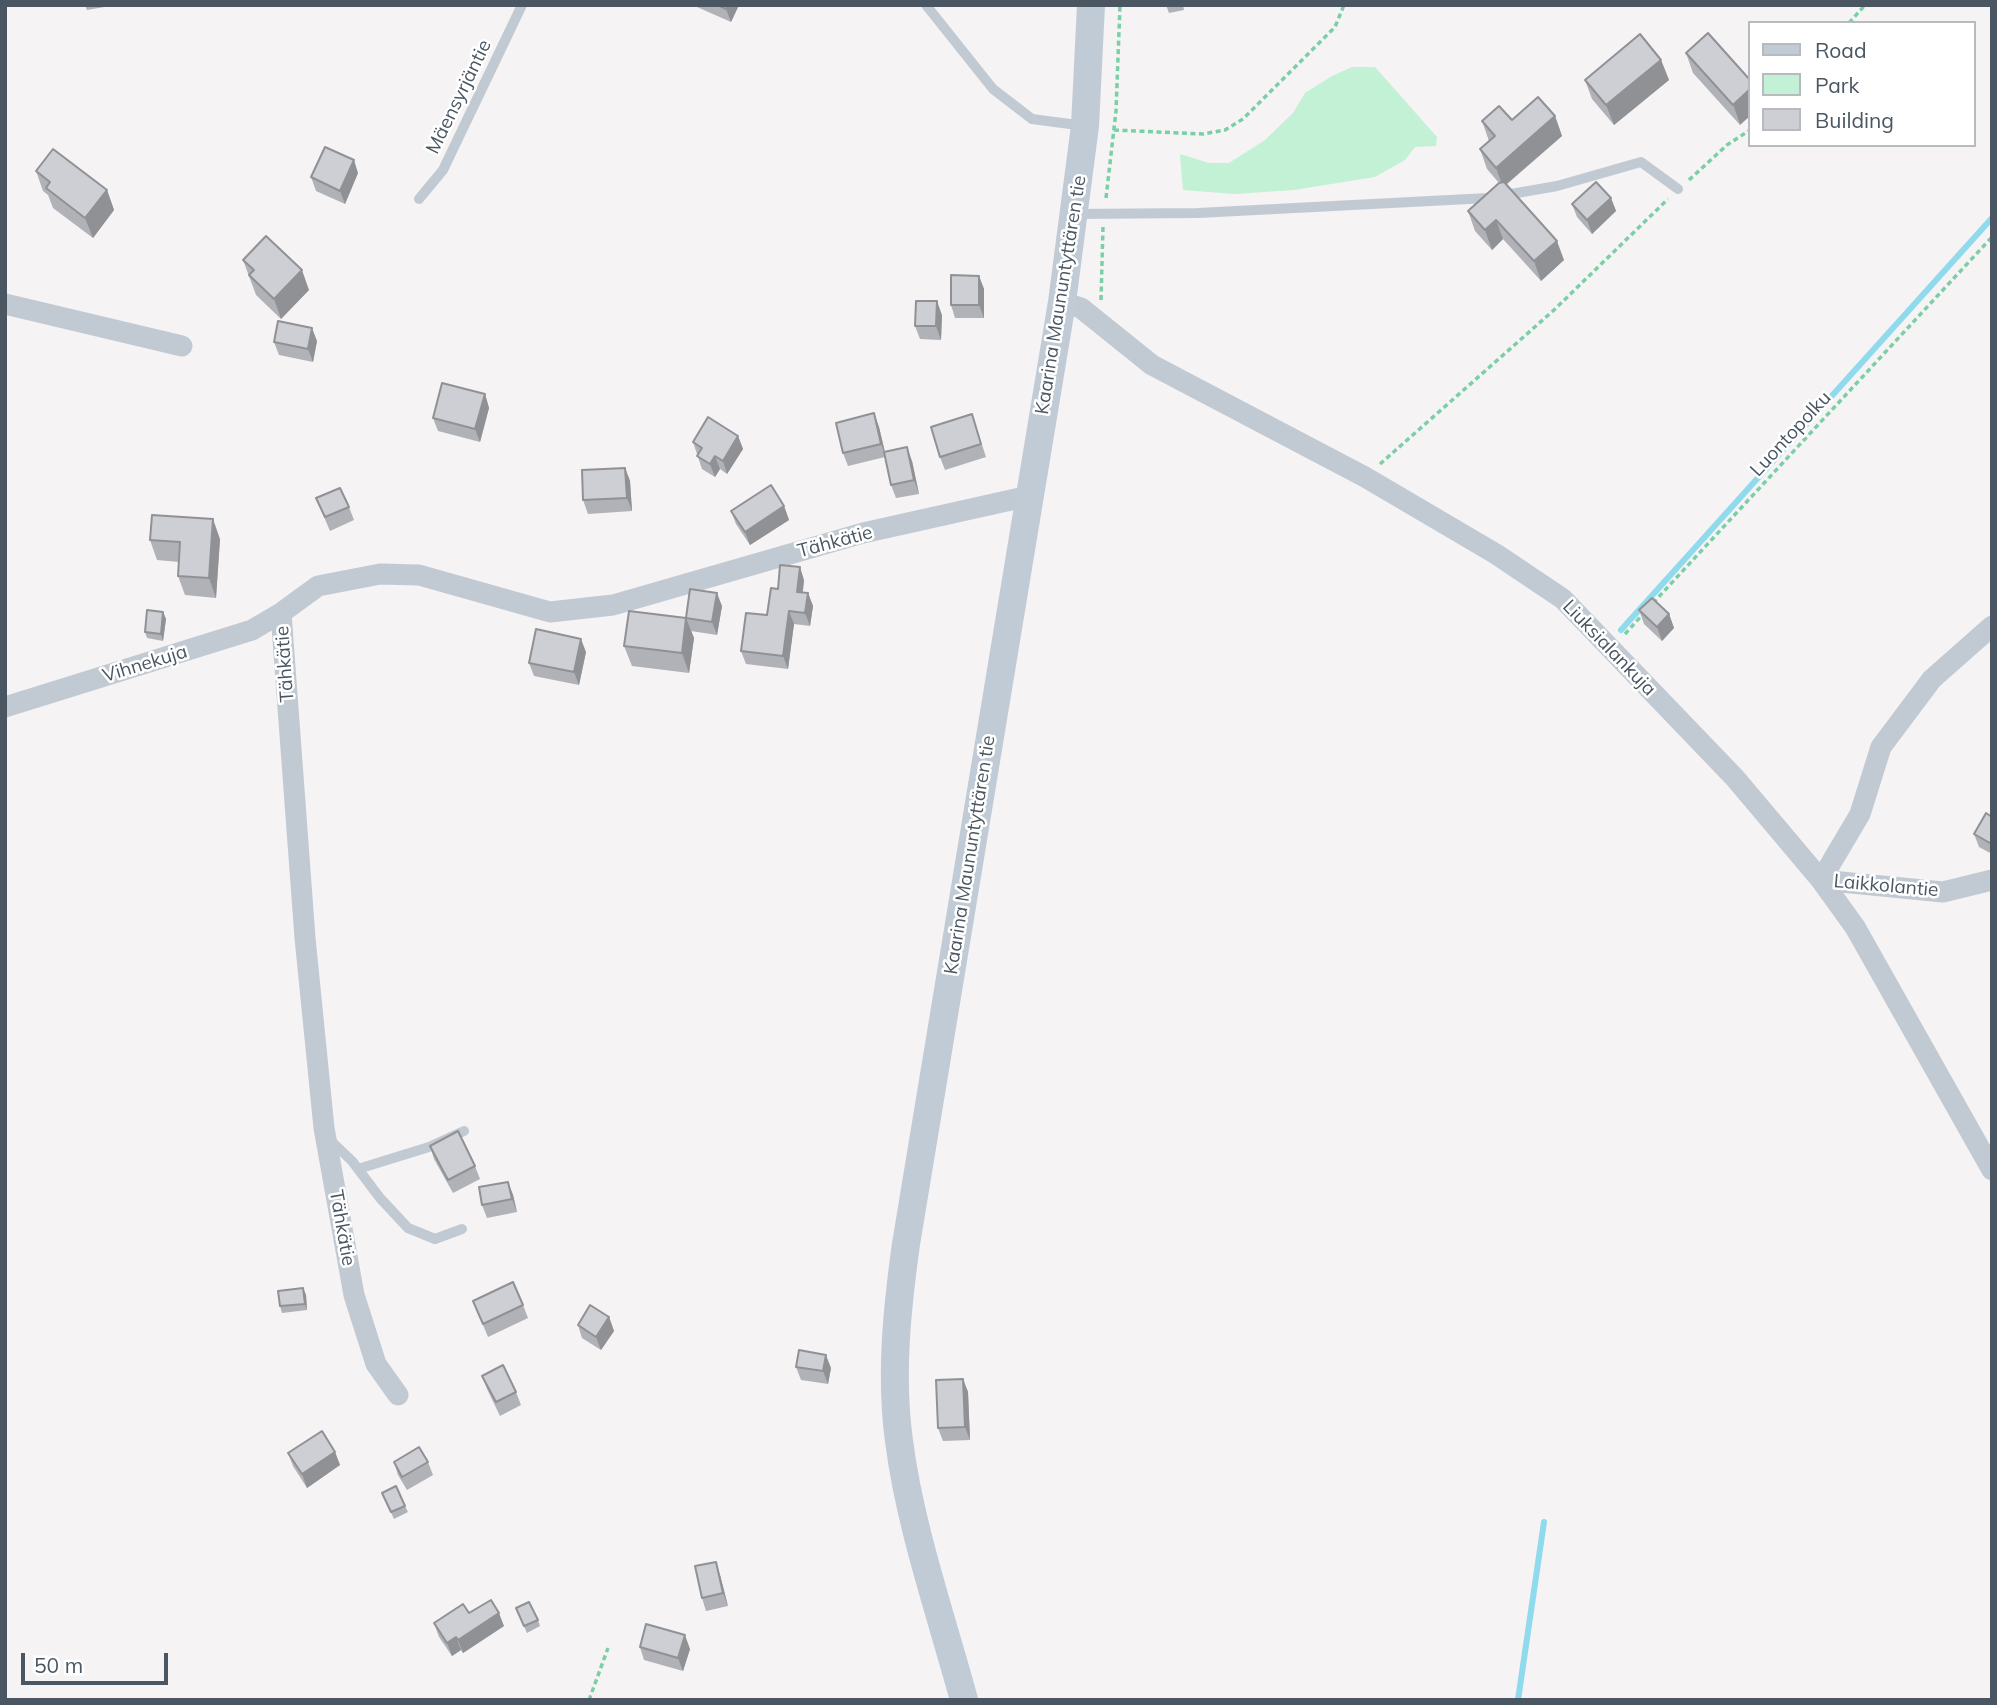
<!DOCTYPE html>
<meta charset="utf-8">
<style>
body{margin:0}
#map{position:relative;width:1997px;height:1705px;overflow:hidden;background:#f5f3f3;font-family:Mulish,sans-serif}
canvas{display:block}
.frame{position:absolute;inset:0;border:7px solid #4a5661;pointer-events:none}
.legend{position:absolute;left:1748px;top:21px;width:228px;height:126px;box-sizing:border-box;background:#fff;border:2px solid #b7bbc0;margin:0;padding:9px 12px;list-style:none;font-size:21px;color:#4a5661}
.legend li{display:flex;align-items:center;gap:14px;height:35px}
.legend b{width:35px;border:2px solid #b7bbc0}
.scale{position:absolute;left:21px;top:1653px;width:147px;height:32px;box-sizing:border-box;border:4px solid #4a5661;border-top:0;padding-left:9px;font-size:21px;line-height:24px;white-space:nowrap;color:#4a5661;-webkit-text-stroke:5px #fff;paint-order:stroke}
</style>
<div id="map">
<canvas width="1997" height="1705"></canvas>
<div class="frame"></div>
<ul class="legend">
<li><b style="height:9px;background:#c1cbd6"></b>Road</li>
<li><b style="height:19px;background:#c3f1d5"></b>Park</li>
<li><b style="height:19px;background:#cdcfd5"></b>Building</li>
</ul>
<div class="scale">50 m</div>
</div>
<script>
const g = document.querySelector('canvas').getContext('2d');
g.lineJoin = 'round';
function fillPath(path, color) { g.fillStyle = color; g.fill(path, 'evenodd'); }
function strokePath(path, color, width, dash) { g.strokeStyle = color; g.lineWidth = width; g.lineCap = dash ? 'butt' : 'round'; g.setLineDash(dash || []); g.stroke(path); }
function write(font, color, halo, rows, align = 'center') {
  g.font = font + ' Mulish,sans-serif'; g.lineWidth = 5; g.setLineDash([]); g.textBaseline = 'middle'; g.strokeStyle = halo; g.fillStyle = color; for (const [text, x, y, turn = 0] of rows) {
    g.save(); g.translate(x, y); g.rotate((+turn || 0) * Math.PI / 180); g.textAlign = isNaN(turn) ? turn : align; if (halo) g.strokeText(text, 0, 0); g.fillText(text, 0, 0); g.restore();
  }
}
const green = new Path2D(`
 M1352,67h23l62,70 -1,9 -21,1 -10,13 -30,17 -81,13 -59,4 -52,-4 -3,-36 29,9h20l36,-23 28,-27 12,-20 27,-17z`);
const stream = new Path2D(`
 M1621,630l371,-412
 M1518,1700l26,-178`);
const path = new Path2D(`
 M1849,23l16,-18
 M1114,130l89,4 22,-4 18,-11 92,-92 9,-22
 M1689,180l38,-35 23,-15
 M1106,198l10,-87 4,-106
 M1101,300l2,-73
 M1380,464l174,-154 114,-111
 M1653,603l339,-366
 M1625,634l18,-20
 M589,1700l19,-52`);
const lane = new Path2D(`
 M926,5l67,84 39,30 53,7
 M419,199l24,-29 79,-165
 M1074,214l124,-1 290,-15 69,-12 84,-24 37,27
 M330,1140l22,21 28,37 28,30 27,11 27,-10
 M358,1169l71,-22 35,-16`);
const street = new Path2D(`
 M1062,302l19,6 71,57 213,112 131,77 67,45 172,179 86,102 34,47 137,243
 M5,304l177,42
 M1992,626l-60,53 -51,68 -21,67 -39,66 122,12 49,-12
 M5,707l247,-77 29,-17
 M398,1395l-22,-31 -22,-69 -30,-167 -19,-190 -24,-325 37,-27 62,-12 39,1 131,37 63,-7 250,-72 166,-37`);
const secondary = new Path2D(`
 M964,1700c-23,-85 -54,-173 -65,-259 -9,-66 -2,-132 7,-197l156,-942 23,-176 6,-121`);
const wall = new Path2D(`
 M85,5h31l-29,5z
 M697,5h42l-8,17 -34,-15z
 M1166,5h17l1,5 -15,3z
 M1708,33l32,92 -47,-52 -7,-20z
 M1661,60l8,20 -55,45 -22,-26 -7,-19z
 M1555,116l7,20 -56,49 58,75 -23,21 -38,-42 -11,11 -17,-19 -7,-20 31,-28 -12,-14 -7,-20 9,-8 -7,-20 30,-1z
 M36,171l71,19 7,20 -21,28 -40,-30 -5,-13 -5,-4z
 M358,173l-13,31 -29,-13 -5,-14z
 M1611,198l5,13 -24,23 -15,-17 -5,-13z
 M243,260l66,30 -28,29 -25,-24z
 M979,276l5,13v29h-29l-4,-13z
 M942,315l-1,25 -21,-1 -5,-13z
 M317,341l-4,21 -34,-7 -5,-13z
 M485,394l4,14 -9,34 -42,-11 -5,-13z
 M874,413l5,14 6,25 27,9 7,33 -23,4 -5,-13 -6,-28 -37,9 -5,-13z
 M972,414l14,43 -41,13 -5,-13z
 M738,436l5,13 -16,25 -7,-5 -5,8 -13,-8 -9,-27z
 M625,468l5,13 2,30 -44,3 -5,-14z
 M316,498l33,9 5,13 -24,11z
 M784,506l5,14 -39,25 -14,-21 -5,-13z
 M220,539l-4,59 -31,-3 -7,-19 1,-14 -22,-2 -7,-20z
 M804,580l-1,12 5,1 5,13 -3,20 -16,-2 -6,45 -42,-5 -5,-13 26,-36 11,-26z
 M722,606l-5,29 -26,-4 3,7 -5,35 -57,-7 -8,-20 62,-28z
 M1639,610l30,4 5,14 -12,13 -18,-17z
 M163,612l3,7 -3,22 -16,-3 -2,-6z
 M586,652l-7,33 -45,-9 -5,-13z
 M1992,817v37l-13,-7 -5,-13z
 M430,1146l45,20 5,13 -27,14 -19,-34z
 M508,1182l5,13 4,17 -30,6 -5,-13z
 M303,1288l3,7 1,15 -25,3 -2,-7z
 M473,1301l50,4 5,13 -40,19z
 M609,1317l5,14 -13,19 -19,-12 -4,-13z
 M796,1367l35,1 -3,16 -27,-4z
 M482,1376l34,16 5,13 -21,11 -13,-27z
 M963,1379l5,13 2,48 -27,1 -5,-13z
 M335,1452l5,13 -33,23 -14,-22 -5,-13z
 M394,1462h34l5,13 -26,15 -9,-15z
 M382,1493l23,13 3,6 -14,7z
 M720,1575l8,31 -22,5 -4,-13z
 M516,1608l22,12 2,6 -13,7z
 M469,1613l35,13 -41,27 -2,-3 -9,6 -13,-19 -5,-14z
 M640,1647l50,2 -7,22 -39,-11z`);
const shadedWall = new Path2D(`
 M728,5h11l-8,17 -5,-13z
 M1661,60l8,20 -55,45 -8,-20z
 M1750,89v27l-10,9 -7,-20z
 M1555,116l7,20 -59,51 -7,-19z
 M354,160l4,13 -13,31 -5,-13z
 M107,190l7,20 -21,28 -8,-20z
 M1611,198l5,13 -24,23 -5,-14z
 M1496,220l7,19 -11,11 -7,-20z
 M1557,241l7,19 -23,21 -7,-20z
 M302,270l7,20 -28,29 -7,-20z
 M979,276l5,13v29l-5,-13z
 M937,301l5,14 -1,25 -5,-14z
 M312,328l5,13 -4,21 -5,-13z
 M485,394l4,14 -9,34 -5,-13z
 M874,413l5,14 7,30 -5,-13z
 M738,436l5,13 -16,25 -4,-13z
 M907,447l5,14 7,33 -5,-14z
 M715,456l5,13 -5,8 -5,-13z
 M625,468l5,13 2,30 -5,-13z
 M784,506l5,14 -39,25 -5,-13z
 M213,519l7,20 -4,59 -7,-20z
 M800,567l4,13 -3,24 -4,-12z
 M717,593l5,13 -5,29 -5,-13z
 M808,593l5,13 -3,20 -5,-13z
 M789,611l5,13 -6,45 -5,-13z
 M163,612l3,7 -3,22 -2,-7z
 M1669,614l5,14 -12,13 -5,-14z
 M686,618l8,20 -5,35 -7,-20z
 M581,639l5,13 -7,33 -5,-13z
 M508,1182l5,13 4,17 -5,-13z
 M303,1288l3,7 1,15 -2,-6z
 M609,1317l5,14 -13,19 -5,-13z
 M826,1355l5,13 -3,16 -5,-13z
 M963,1379l5,13 2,48 -5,-13z
 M335,1452l5,13 -33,23 -5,-14z
 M716,1562l4,13 8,31 -5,-13z
 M499,1613l5,13 -41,27 -5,-13z
 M685,1635l5,14 -7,22 -5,-13z
 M456,1637l5,13 -9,6 -5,-13z`);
const building = new Path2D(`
 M718,5h10l-2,4z
 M1708,33l42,47v9l-17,16 -47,-52z
 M1640,34l21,26 -55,45 -21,-25z
 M1538,97l17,19 -59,52 -16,-19 15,-13 -13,-15 17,-15 13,14z
 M325,147l29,13 -14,31 -29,-14z
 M53,149l54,41 -22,28 -39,-30 4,-6 -14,-11z
 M1504,182l53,59 -23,20 -38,-41 -11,10 -17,-19 31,-28z
 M1596,182l15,16 -24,22 -15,-16z
 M266,236l36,34 -28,29 -25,-24 5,-5 -11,-10z
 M951,275l28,1v29h-28z
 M916,301h21l-1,25h-21z
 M278,321l34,7 -4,21 -34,-7z
 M442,383l43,11 -10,35 -42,-11z
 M874,413l7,31 -38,9 -7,-30z
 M972,414l9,30 -41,13 -9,-30z
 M708,417l30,19 -15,25 -8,-5 -5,8 -13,-8 5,-8 -9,-6z
 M907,447l7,33 -23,5 -7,-33z
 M625,468l2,30 -44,2 -1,-30z
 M771,485l13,21 -39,26 -14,-21z
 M340,488l9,19 -24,10 -9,-19z
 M152,515l61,4 -4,59 -31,-2 2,-34 -30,-2z
 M780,565l20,2 -3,25 11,1 -3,20 -16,-2 -6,45 -42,-5 5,-38 21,2 4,-27 7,1z
 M690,589l27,4 -5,29 -26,-4z
 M1652,598l17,16 -12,13 -18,-17z
 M147,610l16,2 -2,22 -16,-2z
 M629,611l57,7 -4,35 -58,-7z
 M536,629l45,10 -7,33 -45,-9z
 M1986,813l6,4v24l-2,2 -16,-9z
 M458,1131l17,35 -27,14 -18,-34z
 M508,1182l4,17 -30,6 -3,-18z
 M513,1282l10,23 -40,19 -10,-23z
 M303,1288l2,16 -25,2 -2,-15z
 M590,1305l19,12 -13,20 -18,-12z
 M799,1350l27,5 -3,16 -27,-4z
 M503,1365l13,27 -20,10 -14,-26z
 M963,1379l2,48 -27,1 -2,-48z
 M322,1431l13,21 -33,22 -14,-21z
 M419,1447l9,15 -26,15 -8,-15z
 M396,1486l9,20 -14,6 -9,-19z
 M716,1562l7,31 -21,5 -7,-32z
 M491,1600l8,13 -41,27 -2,-3 -9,6 -13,-20 29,-19 6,9z
 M529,1602l9,18 -14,6 -8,-18z
 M646,1624l39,11 -7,23 -38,-11z`);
const streetNames = [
 ["Mäensyrjäntie",459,97,-64],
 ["Kaarina Maununtyttären tie",1061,295,-81],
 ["Luontopolku",1791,434,-47],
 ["Tähkätie",835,542,-15],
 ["Liuksialankuja",1609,648,46],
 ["Vihnekuja",145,664,-17],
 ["Tähkätie",285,664,-94],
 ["Kaarina Maununtyttären tie",970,855,-81],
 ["Laikkolantie",1886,886,5],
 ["Tähkätie",342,1228,80]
];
fillPath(green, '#c3f1d5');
strokePath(stream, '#90daee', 6);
strokePath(path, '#7ad0a6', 3.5, [5, 3.5]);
strokePath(lane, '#c1cad2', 10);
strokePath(street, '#c1cad2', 21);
strokePath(secondary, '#c1cbd6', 28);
fillPath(wall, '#b0b2b7');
fillPath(shadedWall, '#909195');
fillPath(building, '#cdcfd5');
strokePath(building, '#909195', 2);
write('19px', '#4a5661', '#fff', streetNames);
</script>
